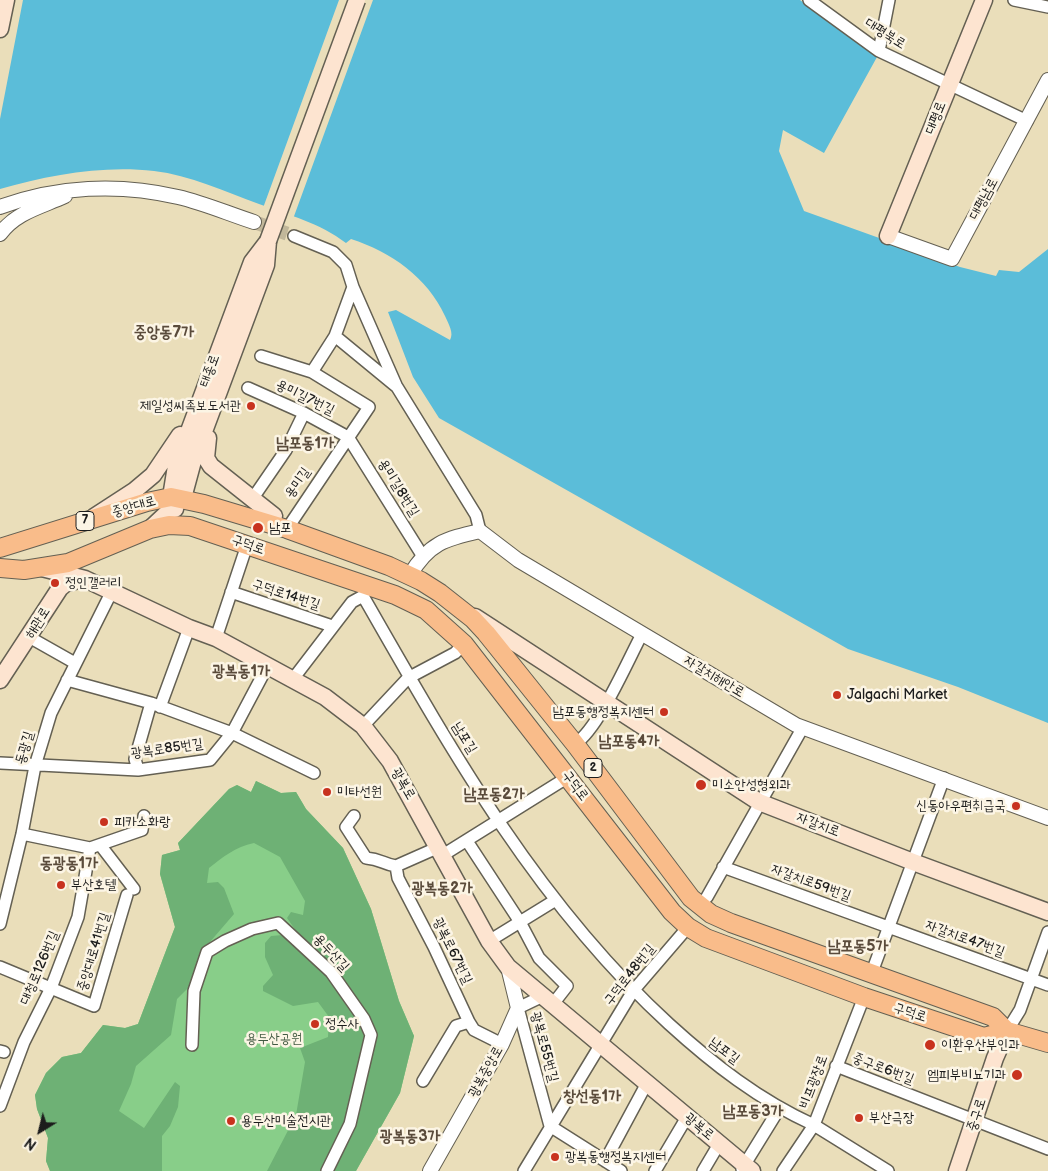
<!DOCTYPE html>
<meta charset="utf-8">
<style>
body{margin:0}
#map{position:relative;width:1048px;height:1171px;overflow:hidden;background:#eadeba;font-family:"Balsamiq Sans",sans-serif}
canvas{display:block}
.north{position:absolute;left:15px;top:1106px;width:50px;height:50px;-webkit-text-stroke:4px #fcf5e5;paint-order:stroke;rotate:216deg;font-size:14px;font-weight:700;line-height:20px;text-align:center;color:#1c1c1c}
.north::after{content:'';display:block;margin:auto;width:18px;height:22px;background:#1c1c1c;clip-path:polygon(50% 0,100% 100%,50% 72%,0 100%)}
</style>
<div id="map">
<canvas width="1048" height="1171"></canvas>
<div class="north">N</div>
</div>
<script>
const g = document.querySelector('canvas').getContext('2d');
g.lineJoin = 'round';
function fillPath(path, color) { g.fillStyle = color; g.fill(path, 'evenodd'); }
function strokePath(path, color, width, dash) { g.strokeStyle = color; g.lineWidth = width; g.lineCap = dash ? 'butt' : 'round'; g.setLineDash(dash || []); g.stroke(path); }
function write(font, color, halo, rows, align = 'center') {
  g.font = font + ' "Balsamiq Sans","Poor Story",sans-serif'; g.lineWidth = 5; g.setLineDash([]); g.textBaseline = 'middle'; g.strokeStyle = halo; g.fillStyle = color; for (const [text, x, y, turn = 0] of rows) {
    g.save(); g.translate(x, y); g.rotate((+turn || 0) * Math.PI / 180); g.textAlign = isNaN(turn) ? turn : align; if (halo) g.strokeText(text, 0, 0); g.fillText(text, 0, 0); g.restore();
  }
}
const green = new Path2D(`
 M256,781l25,12 15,-1 10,17 37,39 28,61 28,92 15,35 -14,57 -44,78h-306l-4,-10 2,-23 -11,-29 -2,-14 11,-22 16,-16 19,-4 22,-28 22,3 13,-4 37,-97 -15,-53 2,-19 18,-5 -2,-7 51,-54 8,-4 14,7z`);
const forest = new Path2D(`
 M256,781l25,12 15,-1 10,17 37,39 28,61 28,92 15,35 -14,57 -44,78h-89l29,-56 9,-53 -5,-14 28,-11 1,-20 -11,-15 -25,4 -30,-15v-5l10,-11 -8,-18v-14l6,-7 12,-1 13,7 3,-7 -12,-17 4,-6 12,3 2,-14 -25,-44 -26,-14c-19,4 -31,14 -45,25l-2,15 11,-1 6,6 10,26 -31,36 -12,35 -14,14 -6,36 -35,31 -5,18 -12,27 25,17 31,-46 5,4 -2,21 -8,19 -8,10v35h-112l-4,-10 2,-23 -11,-29 -2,-14 11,-22 16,-16 19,-4 22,-28 22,3 13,-4 37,-97 -15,-53 2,-19 18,-5 -2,-7 51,-54 8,-4 14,7z`);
const water = new Path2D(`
 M0,0h800l77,57 -53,96 -41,-23 -4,21 25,60 156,56 36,9 3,-6 20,2 29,-23v474l-90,-36 -110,-38 -409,-231 -26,-41 -25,-65 8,-2 54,30c4,-7 -1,-15 -5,-24 -18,-39 -54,-64 -94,-77l-5,4c-26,-20 -57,-28 -87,-39 -34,-12 -69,-29 -105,-33 -51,-6 -105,4 -154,18z`);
const pier = new Path2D(`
 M0,0h23l-23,119z
 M339,0h34l-80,219 -30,-11z`);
const tertiaryTunnel = new Path2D(`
 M254,222l40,14`);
const minor = new Path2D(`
 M809,0l70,51 148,70
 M1014,0l34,7
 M879,51l10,-51
 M294,236l39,16 13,13 7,22 -18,49 -23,36
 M353,287l43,98
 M335,336l62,51 79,128 4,16
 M261,356l51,16 57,35 -82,122
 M248,388l56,25 44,24 74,118
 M253,498l33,-48 18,-37
 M367,585l-4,11c88,154 174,307 306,428 44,40 90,76 145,101l-31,46
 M231,592l101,34
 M29,637l46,26
 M216,638l31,-93
 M293,679l59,-77 11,-6
 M67,680l84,23 81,30 82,40
 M160,707l29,-79
 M363,726l45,-48 47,-25 9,-9
 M575,744c24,-16 52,-82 67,-110
 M0,763l138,7 72,-10 22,-27 35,-66
 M138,770l-3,-11 16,-56
 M354,816l-8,11 20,31c15,1 17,6 30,8
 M22,834l68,14
 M467,841l53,81 19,36 28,28 -14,18
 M101,846l33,43
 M439,847l-43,19 2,12 36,69 35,75
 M443,855l125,-78
 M723,867l325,118
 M700,905l7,-8 96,-170
 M0,924l22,-90 13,-68 16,-53 61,-122
 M489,941l65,-40
 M0,967l94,39 33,-111
 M872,972l72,-194
 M543,996l-25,12 32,118 71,45
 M864,997l-50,128 74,46
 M1007,1031l13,-21 28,-78
 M192,1045l2,-54 13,-39 18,-11 27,-12 26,-6 53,49 33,47 7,16 -21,89 -23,47
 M0,1051l4,1
 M836,1066l212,83
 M423,1081l33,-55 13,-4 5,8 28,14
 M0,1106l24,-64 27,-54 27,-71 12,-69 52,-18 2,-14
 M605,1161l42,-78
 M742,1169l37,-60
 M524,1171l109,-180 55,-64
 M655,1171l32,-54
 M703,1171l16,-27`);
const tertiary = new Path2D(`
 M0,207c57,-21 119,-24 178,-10 26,6 51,17 76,25
 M0,234c16,-22 41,-27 65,-38
 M888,236l64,23 96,-179
 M410,575c19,-32 35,-36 70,-44l38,29 278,165 252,93
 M430,1171l72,-127 16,-36 -10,-41`);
const secondary = new Path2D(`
 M0,29l6,-29
 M888,236l96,-236
 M208,438l-2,20 5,8 63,50
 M175,509l-4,-12 5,-31 76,-204 16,-21
 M94,517l40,-26 19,-16 27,-40
 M150,529l33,-31 10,-37 73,-196 2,-24
 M42,568l43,11 104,49 27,10 109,59 38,29 27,35 99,180 19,26 244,204
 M475,617l284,185 154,60 135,50
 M0,680l60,-92 6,-5 17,-4
 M957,1171l38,-113 12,-27`);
const primary = new Path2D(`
 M0,548l147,-46 24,-5 33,7 83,25 102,37 32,15 19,12 33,26 13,14 89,111 116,154 20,16 20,9 262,94 14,14
 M0,568l24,2 44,-7 82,-34 19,-4 21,1 205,69 31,15 38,34 208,268 16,15 18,11 158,59 120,40 23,-6 41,12`);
const secondaryBridge = new Path2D(`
 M268,241l89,-241`);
const markers = [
 [251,406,5,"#c8321e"],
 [258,528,6,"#c8321e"],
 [55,583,5,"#c8321e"],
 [837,695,5,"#c8321e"],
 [664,712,5,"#c8321e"],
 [701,785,6,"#c8321e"],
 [327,792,5,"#c8321e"],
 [1016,806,5,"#c8321e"],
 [104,822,5,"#c8321e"],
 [61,885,5,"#c8321e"],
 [315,1024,5,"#c8321e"],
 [930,1045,6,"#c8321e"],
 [1017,1075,6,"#c8321e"],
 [859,1118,5,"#c8321e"],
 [231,1121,5,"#c8321e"],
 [555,1157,5,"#c8321e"]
];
const shields = [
 [85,521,18],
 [593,768,18]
];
const shieldNames = [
 ["7",85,521],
 ["2",593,768]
];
const streetNames = [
 ["대평북로",885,34,32],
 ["대평로",936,118,-68],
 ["대평남로",984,199,-62],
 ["태종로",210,371,-70],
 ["용미길7번길",305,398,26],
 ["용미길",298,483,-55],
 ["용미길8번길",398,488,58],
 ["중앙대로",134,507,-16],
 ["구덕로",248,545,19],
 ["구덕로14번길",286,595,18],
 ["해관로",38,623,-58],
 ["자갈치해안로",714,677,31],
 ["남포길",464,738,58],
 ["동광길",25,748,-74],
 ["광복로85번길",167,749,-8],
 ["광복로",403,784,60],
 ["구덕로",575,786,53],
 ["자갈치로",818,825,21],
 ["자갈치로59번길",811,883,20],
 ["자갈치로47번길",965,939,20],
 ["광복로67번길",452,951,64],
 ["중앙대로41번길",94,952,-73],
 ["용두산길",331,953,47],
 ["대청로126번길",40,968,-67],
 ["구덕로48번길",630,975,-52],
 ["구덕로",910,1013,18],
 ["광복로55번길",544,1047,75],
 ["남포길",724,1051,37],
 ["중구로6번길",883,1069,21],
 ["광복중앙로",486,1072,-61],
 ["비프광장로",814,1082,-69],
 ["중구로",977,1115,-72],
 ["광복로",699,1127,40]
];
const poiNames = [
 ["제일성씨족보도서관",241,406,"right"],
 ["남포",269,528],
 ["정인갤러리",65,583],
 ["Jalgachi Market",847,695],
 ["남포동행정복지센터",654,712,"right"],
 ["미소안성형외과",712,785],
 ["미타선원",337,792],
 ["신동아우편취급국",1006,806,"right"],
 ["피카소화랑",114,822],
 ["부산호텔",71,885],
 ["정수사",325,1024],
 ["이환우산부인과",941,1045],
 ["엠피부비뇨기과",1006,1075,"right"],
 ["부산극장",869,1118],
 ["용두산미술전시관",241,1121],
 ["광복동행정복지센터",565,1157]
];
const parkNames = [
 ["용두산공원",274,1039]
];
const quarterNames = [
 ["중앙동7가",164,333],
 ["남포동1가",305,444],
 ["광복동1가",241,672],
 ["남포동4가",629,742],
 ["남포동2가",494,795],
 ["동광동1가",69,864],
 ["광복동2가",442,889],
 ["남포동5가",858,947],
 ["창선동1가",592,1097],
 ["남포동3가",753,1112],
 ["광복동3가",410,1137]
];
fillPath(green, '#88ce89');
fillPath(forest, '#6eb175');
fillPath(water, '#5bbdd9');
fillPath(pier, '#eadeba');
strokePath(tertiaryTunnel, '#c1b79a', 14, [14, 7]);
strokePath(minor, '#646053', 14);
strokePath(tertiary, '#646053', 16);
strokePath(secondary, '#646053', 19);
strokePath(primary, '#646053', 20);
strokePath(minor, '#fff', 11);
strokePath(tertiary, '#fff', 14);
strokePath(secondary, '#fde4d0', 16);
strokePath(primary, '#f9bc8a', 18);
strokePath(secondaryBridge, '#646053', 19, []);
strokePath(secondaryBridge, '#fde4d0', 16);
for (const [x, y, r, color] of markers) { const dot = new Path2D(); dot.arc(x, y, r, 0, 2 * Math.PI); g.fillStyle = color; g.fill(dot); strokePath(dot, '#fcf5e5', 2); }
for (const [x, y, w] of shields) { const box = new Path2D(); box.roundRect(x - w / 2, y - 9.5, w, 19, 4); g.fillStyle = '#fcf5e5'; g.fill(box); strokePath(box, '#1c1c1c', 1); }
write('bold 12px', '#1c1c1c', null, shieldNames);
write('14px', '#1c1c1c', '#fcf5e5', streetNames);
write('14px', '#1c1c1c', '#fcf5e5', poiNames, 'left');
write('14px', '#425a42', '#fcf5e5', parkNames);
write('bold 16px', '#5a4b3b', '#fcf5e5', quarterNames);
</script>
